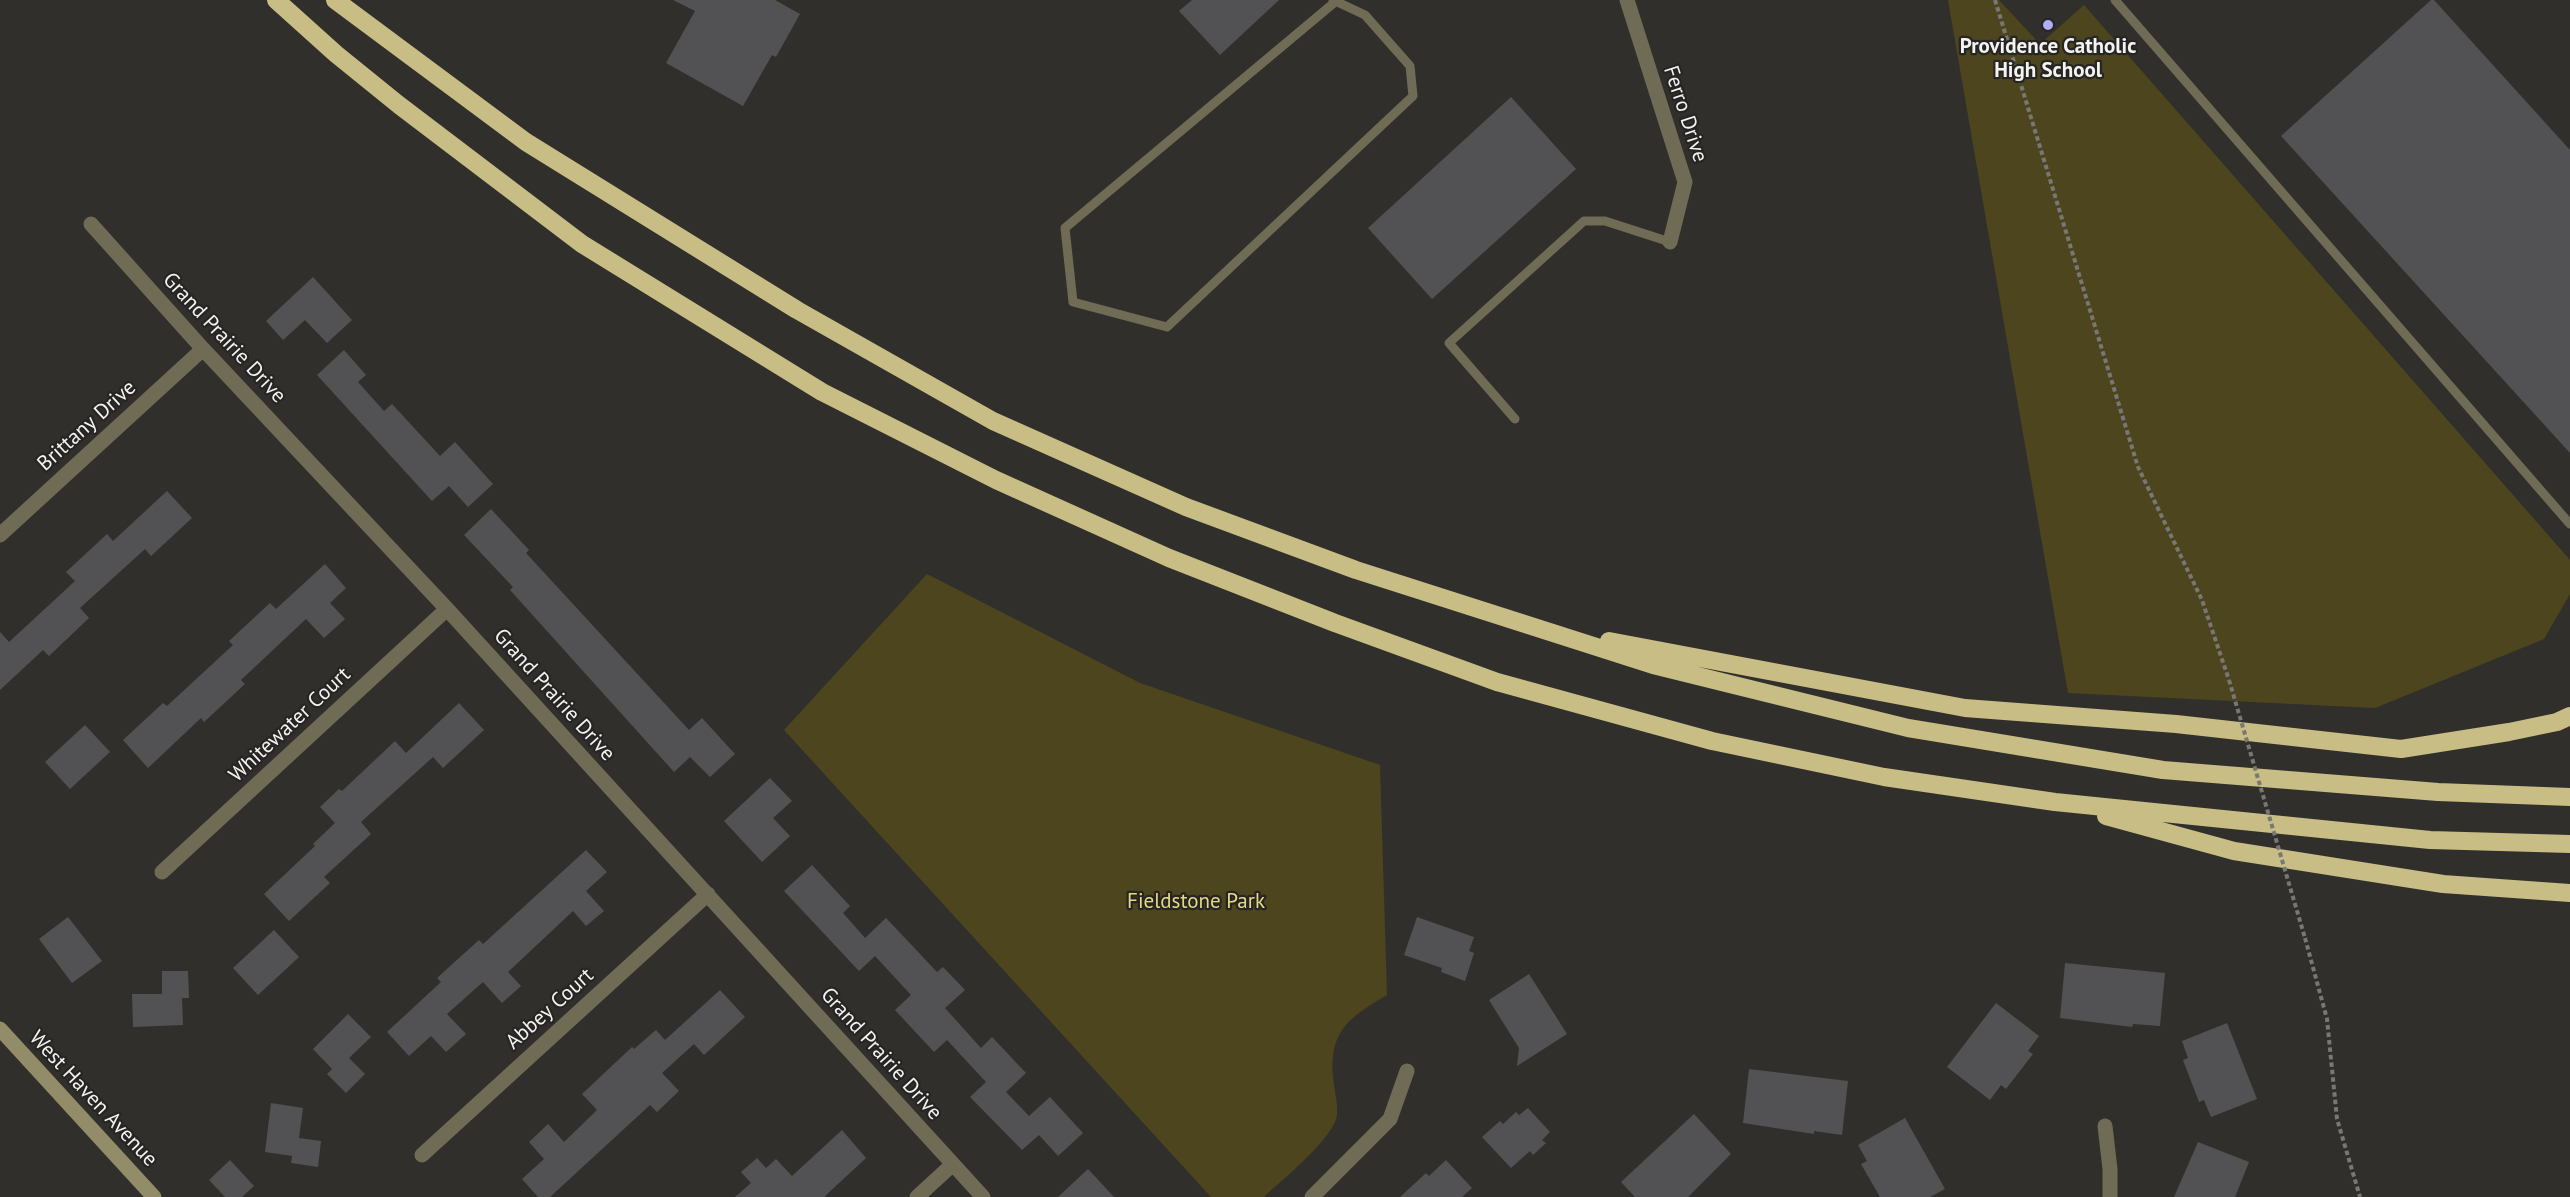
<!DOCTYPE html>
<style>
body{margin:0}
canvas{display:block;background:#302f2c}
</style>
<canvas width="2570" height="1197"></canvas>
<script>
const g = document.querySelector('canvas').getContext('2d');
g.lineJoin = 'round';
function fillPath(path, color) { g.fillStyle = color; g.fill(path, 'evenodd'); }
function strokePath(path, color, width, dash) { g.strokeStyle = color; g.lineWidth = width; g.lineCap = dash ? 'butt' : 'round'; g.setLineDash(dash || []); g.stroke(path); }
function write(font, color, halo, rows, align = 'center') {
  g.font = font + ' "PT Sans",sans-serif'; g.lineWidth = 4.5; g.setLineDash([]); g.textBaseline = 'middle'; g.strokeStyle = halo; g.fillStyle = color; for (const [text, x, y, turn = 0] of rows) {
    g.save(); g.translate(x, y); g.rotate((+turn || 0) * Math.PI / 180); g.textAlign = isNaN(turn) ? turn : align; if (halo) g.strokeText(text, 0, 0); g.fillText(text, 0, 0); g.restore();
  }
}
const green = new Path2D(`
 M1948,0h51l41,44 44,-39 486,555v34l-26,45 -169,69 -307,-15z
 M927,574l213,109 240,82 7,230c-37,22 -58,35 -54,82 1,12 5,26 4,38 -3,23 -55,65 -73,82h-53l-427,-467z`);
const building = new Path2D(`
 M673,0h102l25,14 -24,43 -4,-2 -29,51 -77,-43 29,-52z
 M1192,0h87l-59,55 -41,-44z
 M2431,0h3l136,150v303l-289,-317z
 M1511,97l65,72 -144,130 -64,-71z
 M313,277l39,43 -25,23 -22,-23 -22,20 -17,-19z
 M344,350l22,25 -8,7 26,29 8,-7 48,52 15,-14 38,42 -25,23 -19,-21 -17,15 -115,-126z
 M167,491l25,27 -41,38 -6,-7 -65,59 9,10 -40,38 -6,-6 -43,40v-58l9,10 66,-61 -9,-9 41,-38 6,7z
 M491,509l38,41 -3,3 163,177 13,-12 33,36 -25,23 -20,-20 -16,15 -164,-182 3,-3 -49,-52z
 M325,564l21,24 -16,15 15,16 -21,19 -18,-19 -65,61 4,4 -41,38 -3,-4 -53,50 -25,-28 40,-37 4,3 66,-61 -4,-4 41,-38 6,6z
 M459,703l25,27 -41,38 -10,-11 -72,65 10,12 -47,43 6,6 -41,38 -25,-27 51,-48 -2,-2 22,-21 -15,-16 19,-18 3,2 53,-50 11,12z
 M85,725l25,27 -40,37 -25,-27z
 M770,778l22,23 -19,17 17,18 -28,26 -38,-41z
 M586,850l21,22 -21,19 18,20 -18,15 -13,-15 -65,61 13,14 -19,17 -19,-21 -36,32 19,20 -20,18 -15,-16 -22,20 -22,-24 54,-50 -4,-4 42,-38 4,4z
 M812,865l38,41 -7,7 22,25 21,-20 51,54 6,-5 22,23 -20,18 36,40 11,-11 34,36 -20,19 23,24 21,-19 33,36 -25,23 -19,-21 -17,15 -52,-53 16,-15 -39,-42 -13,12 -39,-42 16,-15 -36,-39 -16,15 -75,-80z
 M68,917l34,44 -30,22 -33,-44z
 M1417,917l57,20 -5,14 5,2 -9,28 -24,-9 1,-4 -38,-13z
 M274,930l25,27 -41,38 -25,-27z
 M2065,963l100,10 -5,53 -27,-2 -1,3 -72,-9z
 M162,971h26l1,27h-7l1,27 -50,2 -1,-33h30z
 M1529,974l38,60 -50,32 2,-18 -30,-48z
 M720,990l25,27 -41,38 -10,-11 -32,29 17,18 -22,21 -7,-7 -100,92h-12l-16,-18 22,-20 -15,-17 19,-18 16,18 33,-32 -15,-16 50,-47 2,2 22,-19 9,10z
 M1996,1003l43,33 -11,15 5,3 -27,35 -5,-4 -11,15 -43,-33z
 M348,1014l23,23 -22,21 16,16 -19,19 -19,-19 5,-5 -19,-20z
 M2227,1023l30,76 -46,18 -7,-17 -5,2 -16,-42 5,-2 -6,-17z
 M1749,1069l99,12 -6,54 -28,-4v3l-71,-11z
 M271,1103l32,5 -4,30 22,3 -3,26 -27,-4 1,-7 -27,-4z
 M1528,1108l22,24 -8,8 4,3 -13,12 -3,-4 -19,17 -29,-31 18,-16 3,3 13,-12 3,3z
 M1694,1114l37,40 -43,43h-53l-14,-15z
 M1905,1118l40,71 -15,8h-50l-19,-33 6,-3 -9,-16z
 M842,1130l24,28 -42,39h-89l16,-14 -10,-11 16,-14 9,10 10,-9 16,17z
 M2198,1142l51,20 -14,35h-61z
 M230,1160l24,26 -12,11h-17l-16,-17z
 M1446,1160l26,28 -10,9h-62l26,-24 3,3z
 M1088,1169l26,28h-56z`);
const path = new Path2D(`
 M1995,0l143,467 64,133 27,80
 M2305,938l22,81 10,100 23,78`);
const lane = new Path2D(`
 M1333,0l32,15 45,51 3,30 -246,231 -94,-25 -8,-74 270,-226
 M2115,0l455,524
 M1515,419l-66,-76 135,-122h21l65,21`);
const street = new Path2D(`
 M1627,0l58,182 -15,60
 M91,224l112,125 244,260 536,588
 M0,535l203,-186
 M162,872l285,-263
 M2105,1126l5,43v28
 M422,1155l286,-261
 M917,1197l36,-33
 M1312,1197l78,-78 17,-48`);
const secondary = new Path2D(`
 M0,1029l154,168`);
const highway = new Path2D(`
 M276,0l60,54 63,51 183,139 240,148 174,88 173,78 166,65 162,59 215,59 172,36 171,25 375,38 140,4
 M335,0l191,142 271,168 196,111 193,86 170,63 297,95 255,63 255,42 275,22 132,5
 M1609,641l356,67 211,16 225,25 108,-17 48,-10 13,-6
 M2106,816l128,35 209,33 127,9`);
const pathBridge = new Path2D(`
 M2229,680l76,258`);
const markers = [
 [2048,25,6,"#aeaefa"]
];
const poiNames = [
 ["Providence Catholic",2048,47],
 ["High School",2048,71]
];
const streetNames = [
 ["Ferro Drive",1685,114,72],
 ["Grand Prairie Drive",224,338,47],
 ["Brittany Drive",87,426,-42],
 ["Grand Prairie Drive",554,695,48],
 ["Whitewater Court",290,725,-43],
 ["Abbey Court",550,1009,-42],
 ["Grand Prairie Drive",881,1054,48],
 ["West Haven Avenue",93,1099,47]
];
const parkNames = [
 ["Fieldstone Park",1196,902]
];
fillPath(green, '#4d451d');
fillPath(building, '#525255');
strokePath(path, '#787775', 4, [4.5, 3]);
strokePath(lane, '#6f6b54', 9);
strokePath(street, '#6f6b54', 15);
strokePath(secondary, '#938c68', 15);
strokePath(highway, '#c8bd84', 18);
strokePath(pathBridge, '#787775', 4, [4.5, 3]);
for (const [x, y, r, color] of markers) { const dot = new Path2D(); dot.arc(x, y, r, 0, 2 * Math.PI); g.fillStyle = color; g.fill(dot); strokePath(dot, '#262523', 2); }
write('bold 21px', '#f3f3f1', '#262523', poiNames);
write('21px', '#f3f3f1', '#262523', streetNames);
write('21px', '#e7d884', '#262523', parkNames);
</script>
